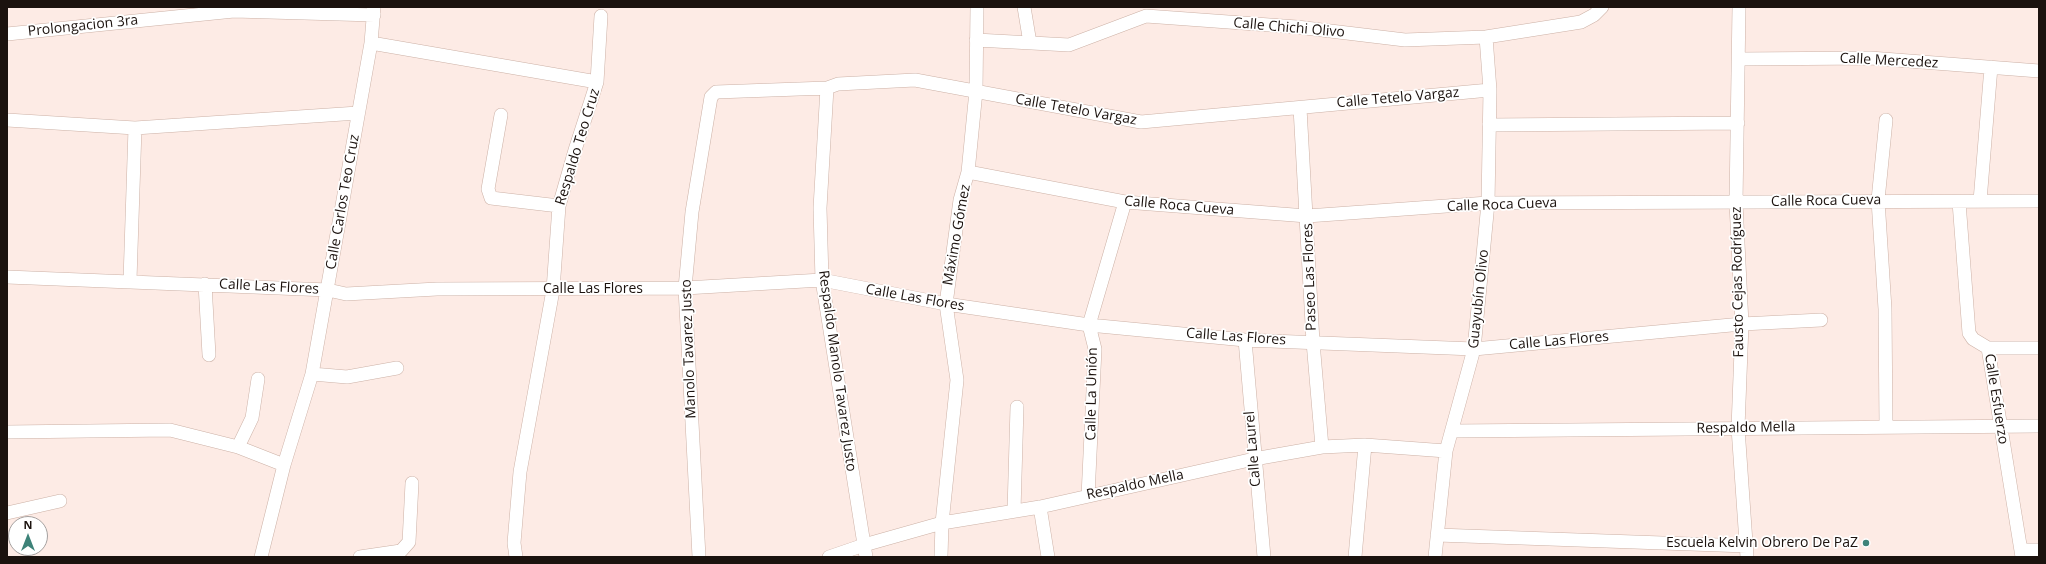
<!DOCTYPE html>
<meta charset="utf-8">
<style>
body{margin:0}
#map{position:relative;width:2046px;height:564px;overflow:hidden;background:#fdebe5;font-family:"Open Sans",sans-serif}
canvas{display:block}
.frame{position:absolute;inset:0;border:8px solid #1b120e;pointer-events:none}
.north{position:absolute;left:8px;top:516px;width:40px;height:40px;box-sizing:border-box;background:#fff;border:1px solid #a4a09f;border-radius:50%;rotate:0deg;font-size:11px;font-weight:700;line-height:16px;text-align:center;color:#1b120e}
.north::after{content:'';display:block;margin:auto;width:14px;height:18px;background:#3e8379;clip-path:polygon(50% 0,100% 100%,50% 72%,0 100%)}
</style>
<div id="map">
<canvas width="2046" height="564"></canvas>
<div class="frame"></div>
<div class="north">N</div>
</div>
<script>
const g = document.querySelector('canvas').getContext('2d');
g.lineJoin = 'round';
function strokePath(path, color, width, dash) { g.strokeStyle = color; g.lineWidth = width; g.lineCap = dash ? 'butt' : 'round'; g.setLineDash(dash || []); g.stroke(path); }
function write(font, color, halo, rows, align = 'center') {
  g.font = font + ' "Open Sans",sans-serif'; g.lineWidth = 3.5; g.setLineDash([]); g.textBaseline = 'middle'; g.strokeStyle = halo; g.fillStyle = color; for (const [text, x, y, turn = 0] of rows) {
    g.save(); g.translate(x, y); g.rotate((+turn || 0) * Math.PI / 180); g.textAlign = isNaN(turn) ? turn : align; if (halo) g.strokeText(text, 0, 0); g.fillText(text, 0, 0); g.restore();
  }
}
const minor = new Path2D(`
 M1024,7l6,36
 M1739,7l-3,196 6,121 -4,104 9,129
 M7,34l227,-23 140,4
 M976,40l93,5 77,-29 151,11 108,13 81,-3 95,-15 13,-7 8,-8
 M371,43l226,39
 M1739,59l131,-1 169,13
 M827,88l-7,120 2,72 44,277
 M1300,108l13,234 9,105
 M501,115l-13,74 3,9 68,8
 M7,120l128,8 223,-15
 M1886,120l-8,80 7,109 1,118
 M1489,125l249,-2
 M968,172l157,30 182,14 181,-13 551,-2
 M1980,201l11,-134
 M1959,202l10,131 4,6 15,9 34,209
 M7,277l321,13 18,4 91,-5 248,-1 137,-8 124,24 143,21 156,15 229,9 268,-25 79,-4
 M130,280l5,-152
 M205,284l4,71
 M1245,340l19,217
 M1988,348h51
 M312,374l35,3 50,-9
 M1453,431l586,-5
 M7,432l163,-2 68,17 46,18
 M238,447l14,-29 6,-39
 M1088,496l7,-147 -6,-24 36,-123
 M1040,507l8,50
 M1014,511l3,-104
 M7,513l53,-12
 M1437,535l310,11
 M2022,550h17
 M261,557l23,-92 28,-91 59,-331 3,-36
 M360,557l41,-6 8,-9 3,-59
 M516,557l-2,-14 6,-71 33,-182 6,-84 16,-56 22,-68 4,-66
 M699,557l-14,-269 7,-76 19,-115 5,-5 111,-4 11,-4 77,-4 226,42 349,-32
 M829,557l35,-12 78,-22 98,-16 214,-48 68,-12 43,-2 81,6
 M941,557l1,-34 15,-143 -11,-76 14,-104 8,-28 8,-81 1,-84
 M1355,557l10,-112
 M1435,557l11,-106 28,-102 14,-146 2,-113 -4,-53`);
const markers = [
 [1866,543,4,"#3e8379"]
];
const streetNames = [
 ["Prolongacion 3ra",83,26,-6],
 ["Calle Chichi Olivo",1289,28,5],
 ["Calle Mercedez",1889,61,3],
 ["Calle Tetelo Vargaz",1398,98,-5],
 ["Calle Tetelo Vargaz",1076,110,10],
 ["Respaldo Teo Cruz",578,147,-73],
 ["Calle Roca Cueva",1826,201,-1],
 ["Calle Carlos Teo Cruz",343,202,-80],
 ["Calle Roca Cueva",1502,205,-2],
 ["Calle Roca Cueva",1179,206,5],
 ["Máximo Gómez",957,235,-80],
 ["Paseo Las Flores",1310,277,-92],
 ["Fausto Cejas Rodríguez",1738,282,-91],
 ["Calle Las Flores",269,287,3],
 ["Calle Las Flores",593,289],
 ["Calle Las Flores",915,298,10],
 ["Guayubín Olivo",1479,299,-84],
 ["Calle Las Flores",1236,337,4],
 ["Calle Las Flores",1559,341,-5],
 ["Manolo Tavarez Justo",689,349,-92],
 ["Respaldo Manolo Tavarez Justo",837,371,82],
 ["Calle La Unión",1092,394,-89],
 ["Calle Esfuerzo",1996,399,81],
 ["Respaldo Mella",1746,428,-1],
 ["Calle Laurel",1253,449,-95],
 ["Respaldo Mella",1135,485,-12]
];
const poiNames = [
 ["Escuela Kelvin Obrero De PaZ",1858,543]
];
strokePath(minor, '#ccb1a6', 14);
strokePath(minor, '#fff', 13);
for (const [x, y, r, color] of markers) { const dot = new Path2D(); dot.arc(x, y, r, 0, 2 * Math.PI); g.fillStyle = color; g.fill(dot); strokePath(dot, '#fff', 1.5); }
write('14px', '#1b120e', '#fff', streetNames);
write('14px', '#1b120e', '#fff', poiNames, 'right');
</script>
